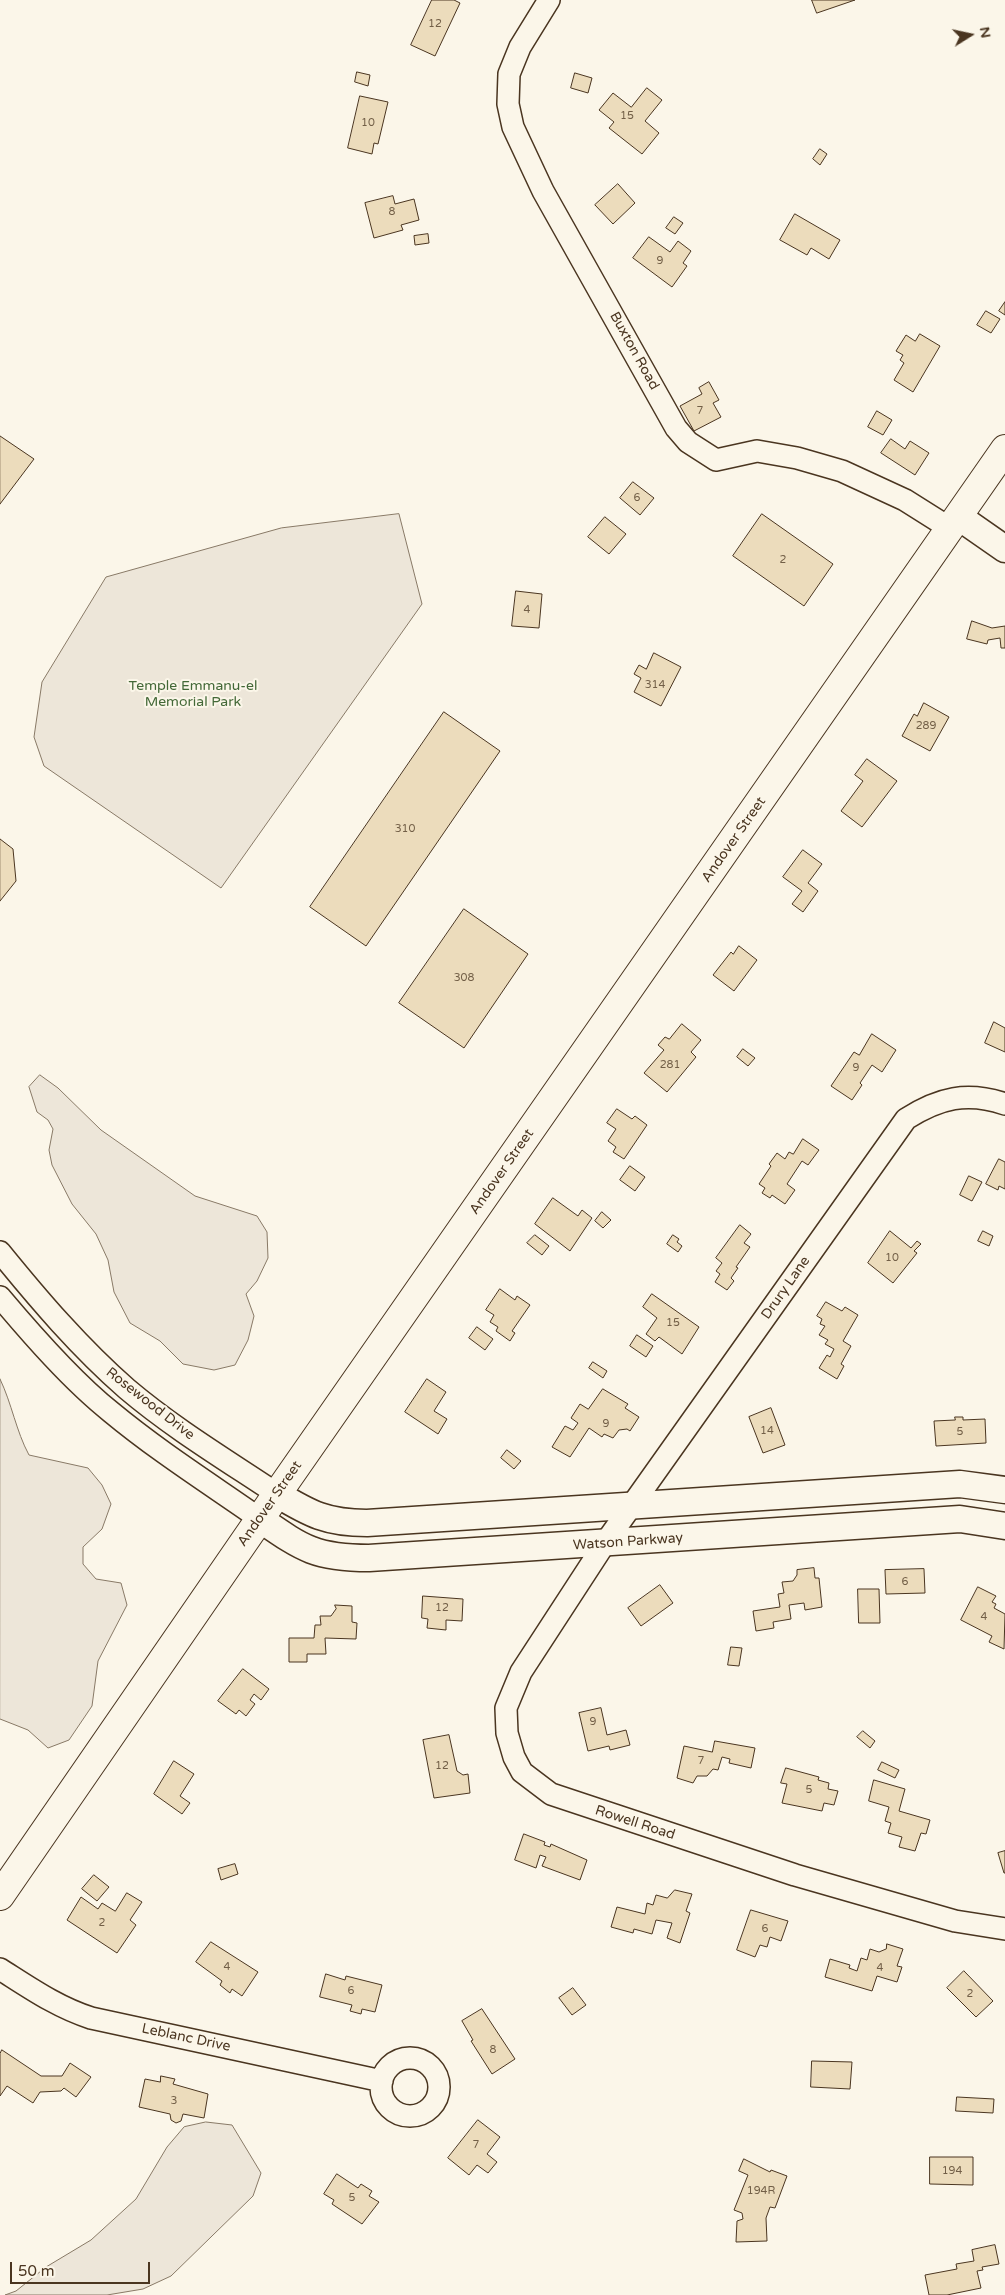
<!DOCTYPE html>
<style>
body{margin:0}
#map{position:relative;width:1005px;height:2295px;overflow:hidden;background:#fbf6e9;font-family:"Varela Round",sans-serif}
canvas{display:block}
.north{position:absolute;left:945px;top:10px;width:50px;height:50px;-webkit-text-stroke:4px #fbf6e9;paint-order:stroke;rotate:80deg;font-size:14px;font-weight:700;line-height:20px;text-align:center;color:#4a3520}
.north::after{content:'';display:block;margin:auto;width:18px;height:22px;background:#4a3520;clip-path:polygon(50% 0,100% 100%,50% 72%,0 100%)}
.scale{position:absolute;left:10px;top:2262px;width:140px;height:22px;box-sizing:border-box;border:2px solid #4a3520;border-top:0;padding-left:6px;font-size:15px;line-height:18px;white-space:nowrap;color:#4a3520;-webkit-text-stroke:4px #fbf6e9;paint-order:stroke}
</style>
<div id="map">
<canvas width="1005" height="2295"></canvas>
<div class="north">N</div>
<div class="scale">50 m</div>
</div>
<script>
const g = document.querySelector('canvas').getContext('2d');
g.lineJoin = 'round';
function fillPath(path, color) { g.fillStyle = color; g.fill(path, 'evenodd'); }
function strokePath(path, color, width, dash) { g.strokeStyle = color; g.lineWidth = width; g.lineCap = dash ? 'butt' : 'round'; g.setLineDash(dash || []); g.stroke(path); }
function write(font, color, halo, rows, align = 'center') {
  g.font = font + ' "Varela Round",sans-serif'; g.lineWidth = 4; g.setLineDash([]); g.textBaseline = 'middle'; g.strokeStyle = halo; g.fillStyle = color; for (const [text, x, y, turn = 0] of rows) {
    g.save(); g.translate(x, y); g.rotate((+turn || 0) * Math.PI / 180); g.textAlign = isNaN(turn) ? turn : align; if (halo) g.strokeText(text, 0, 0); g.fillText(text, 0, 0); g.restore();
  }
}
const green = new Path2D(`
 M399,514l23,90 -201,284 -177,-122 -10,-29 8,-55 64,-105 175,-49z
 M40,1075l18,13 43,42 94,66 62,20 10,16 1,26 -11,23 -11,13 8,22 -6,24 -13,25 -21,5 -31,-6 -23,-23 -30,-18 -16,-31 -6,-32 -12,-26 -24,-30 -20,-39 -3,-15 4,-21 -5,-9 -11,-8 -8,-25z
 M0,1379c12,25 16,52 29,76l59,13 14,17 9,19 -9,25 -19,18v17l13,15 25,4 6,22 -29,56 -6,45 -23,34 -21,8 -20,-18 -28,-11z
 M206,2122l26,3 29,48 -8,23 -82,80 -28,13 -36,6h-102l11,-4 30,-24 45,-27 45,-41 31,-52 17,-20z`);
const building = new Path2D(`
 M432,0h22l6,3 -25,53 -24,-11z
 M812,0h43l-38,13z
 M357,72l13,3 -2,11 -13,-4z
 M575,73l17,5 -4,15 -17,-5z
 M647,88l15,12 -17,21 14,12 -17,21 -33,-26 5,-6 -15,-12 14,-17 18,14z
 M360,96l28,6 -10,42 -4,-1 -2,11 -24,-6z
 M820,149l7,5 -7,11 -7,-6z
 M618,184l17,19 -22,21 -18,-19z
 M393,196l2,8 19,-5 5,21 -18,5 2,5 -29,8 -9,-35z
 M795,214l45,26 -11,19 -18,-11 -4,7 -27,-15z
 M674,217l9,6 -8,11 -9,-6z
 M428,234l1,9 -14,2 -1,-9z
 M649,237l21,15 8,-11 13,10 -8,12 4,3 -15,21 -39,-29z
 M1005,302v13l-6,-4z
 M986,311l14,8 -9,14 -14,-8z
 M920,334l20,12 -27,46 -19,-12 10,-17 -4,-3 3,-5 -7,-4 10,-16 9,6z
 M709,382l10,18 -6,3 8,14 -27,14 -14,-25 22,-12 -3,-6z
 M877,411l15,9 -9,15 -15,-8z
 M0,436l34,23 -34,45z
 M891,439l14,10 5,-8 19,12 -14,22 -34,-22z
 M633,482l21,16 -14,17 -20,-17z
 M762,514l71,50 -29,42 -71,-50z
 M605,517l21,17 -17,20 -21,-17z
 M516,591l26,3 -3,34 -27,-2z
 M972,621l20,7 13,-2v22h-4l-1,-10 -12,2 -1,4 -20,-5z
 M654,653l27,14 -20,39 -27,-14 7,-14 -7,-4 5,-9 7,4z
 M924,703l25,14 -19,34 -28,-15 12,-22 3,2z
 M444,712l56,39 -134,195 -56,-39z
 M867,759l30,22 -35,46 -21,-16 22,-30 -8,-6z
 M0,839l13,10 3,32 -16,20z
 M803,850l19,14 -14,19 10,8 -15,21 -11,-8 10,-13 -19,-14z
 M464,909l64,45 -64,94 -65,-45z
 M739,946l18,14 -23,31 -21,-16 18,-23 2,2z
 M994,1022l11,6v24l-20,-9z
 M682,1024l19,16 -10,12 5,5 -29,35 -23,-19 20,-23 -6,-5 7,-8 4,2z
 M872,1034l24,16 -14,22 -10,-7 -12,18 2,2 -10,15 -21,-14 23,-34 5,3z
 M743,1049l12,9 -7,8 -11,-9z
 M617,1109l15,10 3,-3 12,9 -23,34 -11,-7 3,-5 -8,-6 8,-12 -9,-6z
 M803,1139l16,11 -11,15 -6,-4 -15,23 8,6 -10,14 -13,-9 -2,3 -8,-5 3,-5 -6,-4 12,-18 -2,-2 8,-11 8,6 4,-7 4,2z
 M999,1159l6,3v27l-6,-3 -1,4 -12,-6z
 M630,1166l15,11 -10,14 -15,-11z
 M969,1176l13,6 -10,19 -12,-6z
 M553,1198l25,18 4,-6 10,8 -22,33 -35,-27z
 M602,1212l9,8 -8,8 -8,-7z
 M740,1225l11,9 -7,9 6,4 -14,20 2,1 -7,10 3,3 -7,9 -12,-8 5,-8 -4,-3 6,-8 -6,-5z
 M890,1231l21,17 6,-7 4,3 -7,7 3,2 -24,30 -25,-20z
 M983,1231l10,5 -4,10 -11,-5z
 M535,1235l14,11 -7,9 -15,-12z
 M673,1235l6,4 -2,3 5,4 -4,6 -11,-8z
 M500,1289l15,11 2,-4 13,9 -18,26 3,2 -5,8 -14,-10 2,-4 -8,-5 4,-7 -8,-5z
 M652,1294l47,33 -17,27 -23,-17 -4,4 -9,-7 11,-16 -14,-11z
 M826,1302l16,9 3,-4 13,8 -15,26 8,5 -10,18 3,2 -7,13 -18,-11 8,-13 3,2 4,-8 -9,-5 3,-4 -9,-5 6,-9 -5,-2 2,-5 -5,-3z
 M477,1327l16,12 -8,11 -16,-12z
 M637,1335l16,11 -7,11 -16,-11z
 M593,1362l14,9 -4,7 -14,-10z
 M427,1379l19,13 -12,19 13,8 -9,15 -33,-22z
 M603,1389l25,15 -3,4 14,9 -9,14 -3,-2 -8,1 -6,8 -9,-4 -2,3 -13,-9 -19,29 -18,-10 13,-21 8,4 5,-7 -7,-5 9,-14 8,5z
 M771,1408l14,37 -22,8 -14,-36z
 M955,1417h8v3l22,-1 1,24 -50,3 -2,-25 21,-1z
 M507,1450l14,11 -7,8 -13,-11z
 M814,1568l1,10h4l3,29 -17,3 -1,-7 -15,2 2,14 -18,3 1,6 -18,3 -3,-20 27,-4 -2,-13 6,-1 -2,-11 11,-1 4,-6v-5z
 M924,1569l1,24 -39,1 -1,-24z
 M660,1585l13,18 -32,23 -13,-18z
 M978,1587l18,9 -4,6 4,2 -2,4 11,6 -1,35 -15,-7 3,-6 -31,-16z
 M858,1589h21l1,34h-21z
 M423,1596l40,3 -1,22 -16,-1v10l-19,-2 1,-9 -6,-1z
 M335,1605l17,1v16l5,1 -1,16 -31,-1 1,16h-19v8h-18v-24h25l1,-13h6l-1,-9h11l5,-7z
 M731,1647l11,1 -3,18 -11,-1z
 M243,1669l26,20 -8,11 -7,-6 -4,6 5,4 -9,12 -7,-6 -3,4 -18,-13z
 M601,1708l6,27 19,-5 4,15 -20,5 -1,-4 -21,5 -9,-38z
 M863,1731l12,10 -5,7 -13,-11z
 M449,1735l8,36 6,4 5,-1 2,19 -36,5 -11,-58z
 M715,1741l40,7 -4,20 -22,-5 1,-4 -8,-2 -4,13 -5,-1 -6,7h-10l-4,7 -16,-5 7,-32 28,6z
 M174,1761l20,13 -14,22 10,7 -8,11 -28,-20z
 M882,1762l17,8 -4,8 -17,-8z
 M786,1768l33,9 -1,3 11,3 -1,6 10,2 -4,14 -10,-2 -2,8 -40,-8 5,-19 -6,-1z
 M874,1780l31,9 -6,22 31,9 -4,14 -5,-1 -6,18 -16,-4 3,-10 -14,-4 3,-10 -6,-2 4,-14 -20,-6z
 M524,1834l21,8 -1,3 6,2 1,-3 36,16 -7,20 -38,-14 4,-9 -6,-2 -4,13 -21,-8z
 M1005,1851v22h-1l-6,-20z
 M235,1864l3,10 -17,6 -3,-11z
 M94,1875l15,12 -12,14 -15,-12z
 M675,1890l17,4 -6,17 4,2 -10,30 -13,-5 5,-15 -16,-3 -4,14 -18,-5 -1,4 -22,-6 6,-20 28,7 2,-11 6,2 3,-10 11,3z
 M127,1893l15,9 -12,18 6,5 -19,28 -50,-33 14,-23 17,12 4,-6 13,8z
 M751,1910l37,11 -7,20 -11,-4 -3,10 -7,-2 -5,12 -18,-7z
 M211,1942l47,30 -16,24 -10,-7 -2,4 -10,-8 2,-4 -26,-19z
 M887,1944l16,5 -6,17 5,1 -5,15 -20,-6 -5,15 -47,-14 5,-18 20,6 -1,3 8,3 4,-13 6,2 3,-11 9,3 7,-3z
 M964,1971l29,30 -17,16 -29,-29z
 M326,1974l19,6 1,-4 36,9 -7,27 -13,-3 -1,5 -11,-3 2,-6 -32,-8z
 M573,1988l13,17 -14,10 -13,-17z
 M482,2009l33,50 -23,15 -21,-33 2,-1 -11,-19z
 M2,2050l39,26h21l8,-13 21,14 -15,20 -12,-9 -3,3 -21,1 -7,11 -26,-17 -7,10v-42z
 M812,2061l40,1 -2,27 -39,-2z
 M161,2076l14,3 -2,5 35,10 -4,24 -21,-4 -2,7 -5,2 -5,-3 -1,-6 -31,-7 6,-28 15,3z
 M957,2097l37,2 -1,14 -37,-2z
 M478,2120l22,17 -13,17 10,8 -9,11 -11,-8 -8,10 -21,-17z
 M930,2157h43v28l-43,-1z
 M744,2159l26,13 1,-2 16,6 -12,32 -5,-1 -4,11 1,23 -31,1 1,-21 6,-2 -1,-6 -8,-3 14,-35 -9,-4z
 M337,2174l21,14 3,-4 11,7 -3,5 10,6 -17,22 -30,-20 2,-4 -10,-6z
 M995,2245l4,19 -17,3 1,3 -6,1 4,17 -34,7h-18l-4,-20 32,-6 -1,-5 18,-3 -2,-11z`);
const minor = new Path2D(`
 M549,0l-29,47 -11,27 -1,30 5,23 30,64 133,237 12,14 28,18 41,-9 40,7 45,13 63,29 46,29
 M1005,1104c-38,-13 -66,-6 -99,15l-301,424 -84,129 -15,36 1,25 7,24 8,15 29,22 244,81 160,46 50,8
 M0,1252c39,48 80,96 127,137 46,39 99,71 150,105
 M0,1297c32,38 72,84 111,115 47,39 99,72 149,107
 M0,1969c30,19 57,38 91,49l291,63
 M381 2087a29 29 0 1 1 58 0a29 29 0 1 1-58 0Z`);
const major = new Path2D(`
 M959,517l46,32
 M277,1494c33,20 50,29 90,29l593,-39 45,6
 M260,1519c42,29 55,39 109,39l591,-39 45,7`);
const highway = new Path2D(`
 M0,1896l277,-402 728,-1045`);
const numberNames = [
 ["12",435,24],
 ["15",627,116],
 ["10",368,123],
 ["8",392,212],
 ["9",660,261],
 ["7",700,411],
 ["6",637,498],
 ["2",783,560],
 ["4",527,610],
 ["314",655,685],
 ["289",926,726],
 ["310",405,829],
 ["308",464,978],
 ["281",670,1065],
 ["9",856,1068],
 ["10",892,1258],
 ["15",673,1323],
 ["9",606,1424],
 ["14",767,1431],
 ["5",960,1432],
 ["6",905,1582],
 ["12",442,1608],
 ["4",984,1617],
 ["9",593,1722],
 ["7",701,1761],
 ["12",442,1766],
 ["5",809,1790],
 ["2",102,1923],
 ["6",765,1929],
 ["4",227,1967],
 ["4",880,1968],
 ["6",351,1991],
 ["2",970,1994],
 ["8",493,2050],
 ["3",174,2101],
 ["7",476,2145],
 ["194",952,2171],
 ["194R",761,2191],
 ["5",352,2198]
];
const streetNames = [
 ["Buxton Road",634,351,61],
 ["Andover Street",734,840,-55],
 ["Andover Street",502,1172,-55],
 ["Drury Lane",786,1288,-55],
 ["Rosewood Drive",150,1404,38],
 ["Andover Street",270,1504,-55],
 ["Watson Parkway",628,1542,-4],
 ["Rowell Road",635,1823,18],
 ["Leblanc Drive",186,2038,12]
];
const parkNames = [
 ["Temple Emmanu-el",193,686],
 ["Memorial Park",193,702]
];
fillPath(green, '#ede6d9');
strokePath(green, '#887966', 1);
fillPath(building, '#ecdcbc');
strokePath(building, '#4a3520', 1);
strokePath(minor, '#4a3520', 24);
strokePath(major, '#4a3520', 29);
strokePath(highway, '#4a3520', 30);
strokePath(minor, '#fbf6e9', 21);
strokePath(major, '#fbf6e9', 26);
strokePath(highway, '#fbf6e9', 28);
write('11px', '#725f47', null, numberNames);
write('14px', '#4a3520', '#fbf6e9', streetNames);
write('14px', '#436837', '#fbf6e9', parkNames);
</script>
